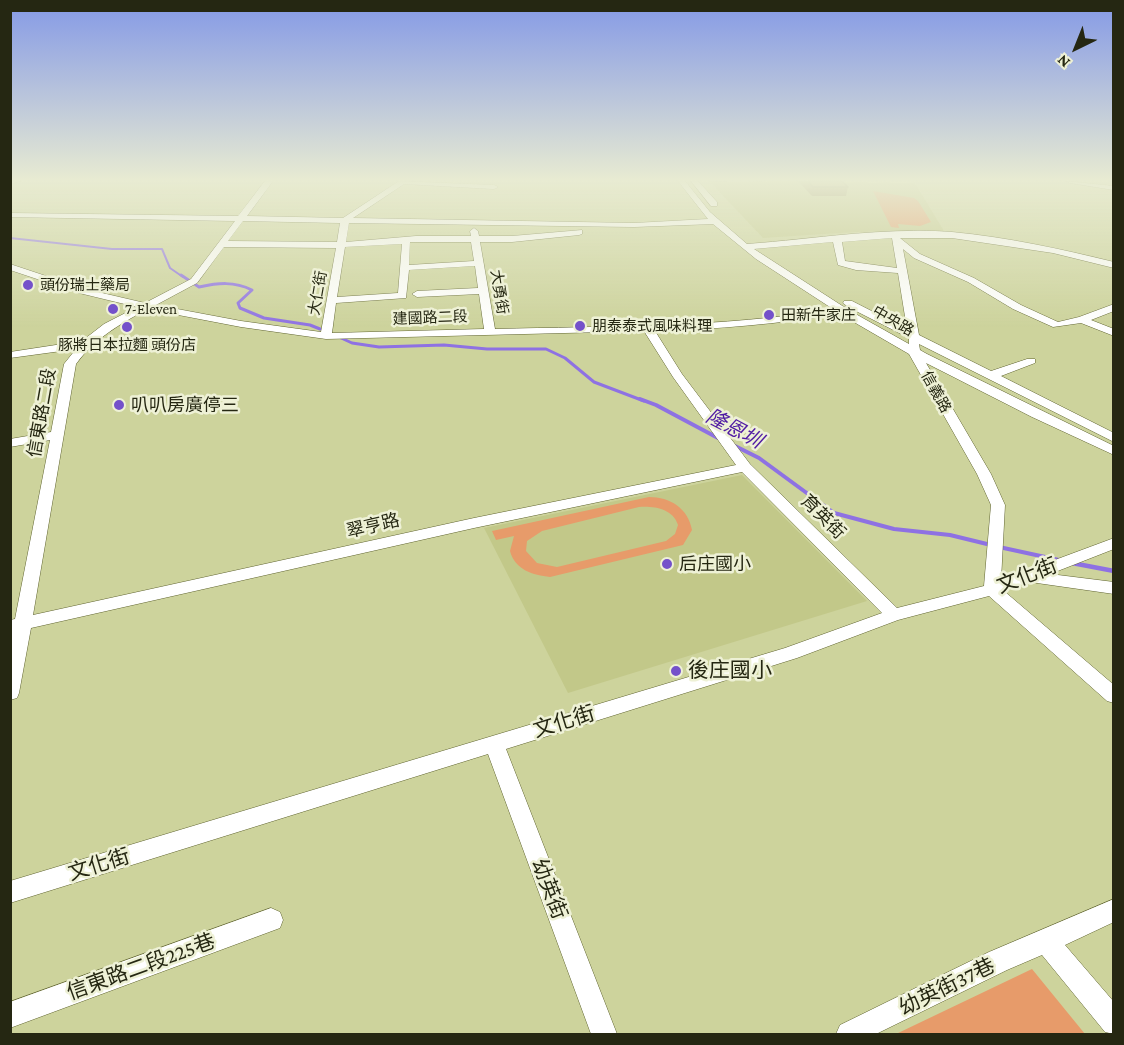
<!DOCTYPE html>
<meta charset="utf-8">
<style>
body{margin:0}
#map{position:relative;width:1124px;height:1045px;overflow:hidden;background:#cdd39c;font-family:"Crimson Pro",serif}
canvas{display:block}
.frame{position:absolute;inset:0;border:12px solid #252712;pointer-events:none}
.north{position:absolute;left:1046px;top:18px;width:60px;height:60px;-webkit-text-stroke:4px #eef1d6;paint-order:stroke;rotate:223deg;font-size:16px;font-weight:700;line-height:24px;text-align:center;color:#252712}
.north::after{content:'';display:block;margin:auto;width:21px;height:27px;background:#252712;clip-path:polygon(50% 0,100% 100%,50% 72%,0 100%)}
</style>
<div id="map">
<canvas width="1124" height="1045"></canvas>
<div class="frame"></div>
<div class="north">N</div>
</div>
<script>
const g = document.querySelector('canvas').getContext('2d');
g.lineJoin = 'round';
function fillPath(path, color) { g.fillStyle = color; g.fill(path, 'evenodd'); }
function strokePath(path, color, width, dash) { g.strokeStyle = color; g.lineWidth = width; g.lineCap = dash ? 'butt' : 'round'; g.setLineDash(dash || []); g.stroke(path); }
function write(font, color, halo, rows, align = 'center') {
  g.font = font + ' "Crimson Pro","Noto Sans TC",serif'; g.lineWidth = 5; g.setLineDash([]); g.textBaseline = 'middle'; g.strokeStyle = halo; g.fillStyle = color; for (const [text, x, y, turn = 0] of rows) {
    g.save(); g.translate(x, y); g.rotate((+turn || 0) * Math.PI / 180); g.textAlign = isNaN(turn) ? turn : align; if (halo) g.strokeText(text, 0, 0); g.fillText(text, 0, 0); g.restore();
  }
}
const built = new Path2D(`
 M709,181l206,2 29,48 -88,1 -93,6z
 M742,475l125,126 -299,92 -84,-165z`);
const green = new Path2D(`
 M873,191l41,7 4,3 13,21 -11,4 -22,-2 1,4 -8,-1z
 M649,497c21,0 39,11 43,33l-9,15 -133,32c-17,-2 -35,-7 -40,-26l4,-15 -18,4 -4,-9zM639,507c16,-1 34,2 39,18l-3,9 -9,7 -109,26 -20,-4 -11,-12 1,-10 15,-10z
 M1032,969l53,65h-189z`);
const streamFar3 = new Path2D(`
 M1110,181h4
 M10,238l102,11h50l8,19 13,9`);
const streamFar2 = new Path2D(`
 M181,275l18,12c19,-4 35,-6 53,3l-14,13 2,5 24,10 46,7 10,4
 M339,337l13,6 27,4 65,-2 43,4h59l19,9 29,24 50,19`);
const streamFar1 = new Path2D(`
 M640,399l16,6 62,33
 M733,445l26,13 75,55 60,16 56,6 41,10
 M999,547l60,13`);
const stream = new Path2D(`
 M1072,563l42,8`);
const minor = new Path2D(`
 M10,181h11l-11,3z
 M265,181h8l-26,35 96,2 56,-37 95,4 4,2 -4,2 -90,-5 -51,34 281,5 74,-4 -30,-38h7l25,31 37,32c68,-5 137,-17 205,-12 54,5 109,17 162,30v6l-61,-15 -101,-15h-52l20,16 54,24 47,27 37,17 21,-5 35,-13v7l-23,9 23,9v7l-33,-13 -28,4 -40,-18 -45,-27 -54,-24 -11,-9 16,86 72,36 36,-12h8v4l-34,13 113,57v9l-195,-98 1,6 7,4 187,92v9l-82,-38 -106,-54 65,111 14,31 -4,75 113,-42v11l-64,25 64,8v12l-84,-12 -26,9 110,94v18l-7,-2 -118,-105 -91,24 -101,38 -291,91 111,285h-26l-103,-280 -478,149v-22l775,-233 97,-35 -140,-141 -268,56 -443,100 -12,65 -2,5 -7,2 2,-68h-2v-12l5,-1 35,-179 -40,7v-8l41,-7 13,-68 12,-15 -66,9v-6l72,-11 22,-17 33,-17 -58,-14 -69,-23v-6l75,25 60,14 46,-24 44,-58 -225,-4v-4l228,3zM243,221l97,2 -3,19 -109,-1zM349,223l285,4 79,-3 43,35 77,50c-112,19 -225,17 -338,20l-15,-87h32l67,-7 3,-1v-4l-70,6h-33l-1,-5 -4,-3 -4,3 1,5h-55l-70,6zM892,238l5,30 -52,-7 -3,-19zM410,242h61l3,19 -65,4zM833,242l5,23 18,5 42,3 9,56 -55,-28h-8l-1,2 4,3 -3,1 -90,-58zM402,244l-4,49 -61,4 8,-50zM224,247l112,1 -15,84 -80,-11 -85,-16 41,-22zM475,266l3,22 -61,3 -5,3 5,3 62,-3 5,35 -152,4 4,-30 70,-5 3,-28zM147,309l94,18 85,12 318,-8 29,46 63,88 -262,53 -441,97 43,-251c19,-26 43,-39 71,-55zM856,311l53,27v6l-57,-32zM840,314l69,40 68,120 14,31 -7,81 -87,22 -147,-144 -68,-90 -27,-43c63,-2 123,-7 185,-17z
 M691,181h7l19,21v4h-6z
 M1066,181l48,5v4l-44,-7z
 M1114,899v23l-49,23 49,57v32l-9,-2 -63,-77 -35,15 -131,64h-40l4,-9 149,-73z
 M271,908l9,4 3,8 -3,8 -270,100v-26z`);
const wall = new Path2D(`
 M798,181h44l6,6 -2,9h-34z`);
const building = new Path2D(`
 M808,181h34l6,6h-35z`);
const markers = [
 [28,285,6,"#7451ca"],
 [113,309,6,"#7451ca"],
 [769,315,6,"#7451ca"],
 [580,326,6,"#7451ca"],
 [127,327,6,"#7451ca"],
 [119,405,6,"#7451ca"],
 [667,564,6,"#7451ca"],
 [676,671,6,"#7451ca"]
];
const farPoinames = [
 ["頭份瑞士藥局",40,285],
 ["7-Eleven",125,309],
 ["田新牛家庄",781,315],
 ["朋泰泰式風味料理",592,326],
 ["豚將日本拉麵 頭份店",127,345,"center"]
];
const farStreetnames = [
 ["大勇街",499,292,81],
 ["大仁街",318,293,-80],
 ["建國路二段",430,318,-2],
 ["中央路",893,321,30],
 ["信義路",936,392,61]
];
const poiNames = [
 ["叭叭房廣停三",131,405],
 ["后庄國小",679,564]
];
const streetNames = [
 ["信東路二段",42,413,-80],
 ["育英街",823,517,45],
 ["翠亨路",373,526,-13]
];
const waterNames = [
 ["隆恩圳",734,429,28]
];
const nearStreetnames = [
 ["文化街",1027,576,-21],
 ["文化街",564,722,-17],
 ["文化街",99,865,-17],
 ["幼英街",549,889,69],
 ["信東路二段225巷",141,967,-20],
 ["幼英街37巷",947,987,-26]
];
const nearPoinames = [
 ["後庄國小",688,671]
];
fillPath(built, '#c2c889');
fillPath(green, '#e79b6a');
strokePath(streamFar3, '#8e71e3', 2);
strokePath(streamFar2, '#8e71e3', 3);
strokePath(streamFar1, '#8e71e3', 4);
strokePath(stream, '#8e71e3', 4.5);
strokePath(minor, '#606431', 1);
fillPath(minor, '#fff');
fillPath(wall, '#95875a');
fillPath(building, '#ad9d69');
strokePath(building, '#796e4a', 1.5);
const sky = g.createLinearGradient(0, 0, 0, 327);
sky.addColorStop(0, '#8499e6');
sky.addColorStop(0.55, '#e8ebd2');
sky.addColorStop(1, '#e8ebd200');
g.fillStyle = sky;
g.fillRect(0, 0, 1124, 327);
for (const [x, y, r, color] of markers) { const dot = new Path2D(); dot.arc(x, y, r, 0, 2 * Math.PI); g.fillStyle = color; g.fill(dot); strokePath(dot, '#eef1d6', 2); }
write('15px', '#252712', '#eef1d6', farPoinames, 'left');
write('15px', '#252712', '#eef1d6', farStreetnames);
write('18px', '#252712', '#eef1d6', poiNames, 'left');
write('18px', '#252712', '#eef1d6', streetNames);
write('italic 20px', '#501ba3', '#eef1d6', waterNames);
write('21px', '#252712', '#eef1d6', nearStreetnames);
write('21px', '#252712', '#eef1d6', nearPoinames, 'left');
</script>
